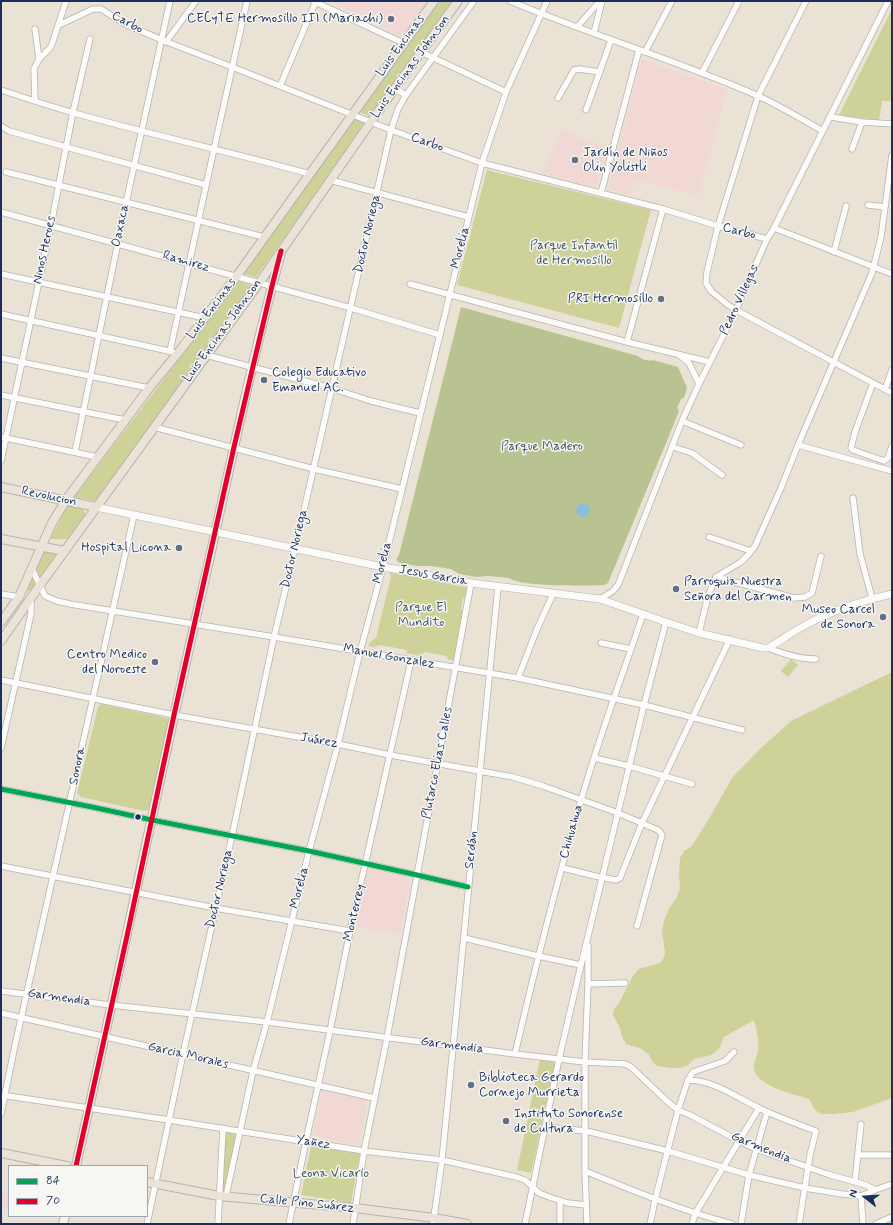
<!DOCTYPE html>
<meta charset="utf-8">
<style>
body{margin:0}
#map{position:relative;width:893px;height:1225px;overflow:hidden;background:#eae2d5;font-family:Mynerve,sans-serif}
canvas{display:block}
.frame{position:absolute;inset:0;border:2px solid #1b2f5e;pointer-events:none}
.legend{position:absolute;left:8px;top:1165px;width:140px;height:52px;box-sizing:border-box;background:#f6f6f2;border:1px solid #9ea6b7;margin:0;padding:5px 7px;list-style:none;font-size:12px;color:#1b2f5e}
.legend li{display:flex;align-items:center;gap:8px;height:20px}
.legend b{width:20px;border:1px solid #9ea6b7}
.north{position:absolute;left:845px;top:1177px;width:40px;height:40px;-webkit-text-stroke:3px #f6f6f2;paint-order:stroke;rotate:287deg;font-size:11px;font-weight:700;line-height:16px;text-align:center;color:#1b2f5e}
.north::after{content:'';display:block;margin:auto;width:14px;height:18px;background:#1b2f5e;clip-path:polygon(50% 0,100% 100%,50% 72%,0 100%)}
</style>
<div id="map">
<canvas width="893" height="1225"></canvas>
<div class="frame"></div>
<ul class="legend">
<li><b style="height:5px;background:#00a651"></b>84</li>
<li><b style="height:5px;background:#e4002b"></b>70</li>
</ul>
<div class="north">N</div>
</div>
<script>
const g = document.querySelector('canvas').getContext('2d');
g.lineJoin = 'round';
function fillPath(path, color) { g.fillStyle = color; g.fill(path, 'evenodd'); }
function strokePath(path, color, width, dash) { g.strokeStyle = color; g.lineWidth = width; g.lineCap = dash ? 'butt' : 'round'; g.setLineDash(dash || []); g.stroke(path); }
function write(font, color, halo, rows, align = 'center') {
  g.font = font + ' Mynerve,sans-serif'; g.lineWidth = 3; g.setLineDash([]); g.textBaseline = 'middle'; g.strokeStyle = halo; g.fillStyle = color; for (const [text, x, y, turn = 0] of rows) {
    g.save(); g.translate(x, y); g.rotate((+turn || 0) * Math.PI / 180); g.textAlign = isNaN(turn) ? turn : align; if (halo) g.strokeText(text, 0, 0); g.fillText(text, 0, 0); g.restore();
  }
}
const built = new Path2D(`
 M330,1h97l-24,36z
 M642,59l84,30 -27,106 -64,-15 -4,15 -23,-6z
 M561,130l45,18 -10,40 -54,-15z
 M372,868l35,8 3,7 -9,47 -4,4 -38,-7 -3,-5 11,-51z
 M322,1090l46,9 -9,46 -46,-9z
 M1,1192l8,3v10l-4,3h-4z`);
const green = new Path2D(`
 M439,1h16l-84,116 -11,-5z
 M892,9v92h-10l-3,19 -40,-5z
 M356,117l11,5 -111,155 -13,-3z
 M487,170l164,40 -32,118 -162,-43z
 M238,281l14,4 -156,216 -22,-4z
 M68,505l16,5 2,6 -16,23h-20z
 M45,550l15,2 -26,39 -8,-1z
 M389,571l79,17 -1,9 -4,1 -2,11 3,3 -7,36 -4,12h-5l-1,-4 -23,-4 -3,4 -15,-3 1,-3 -27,-5 -5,2 -7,-1 2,-4 6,-4 15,-61z
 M791,659l7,6 -10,12 -7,-6z
 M892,672v426l-39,14 -20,2h-12l-6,-4 -6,-11c-15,-5 -56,-13 -55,-33 0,-5 3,-10 4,-15 2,-9 -2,-22 -4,-31l-30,17 -5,12 -8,6 -17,4 -6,6 -7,3h-10l-14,-2 -4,-3 -4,-8 -7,-6 -16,-5 -4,-7 -2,-9 -7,-13 1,-6 5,-6 14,-27 6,-7 21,-6 4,-5 1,-5 -3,-22 2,-11 6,-13 6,-8 4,-11 -1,-13 1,-17 4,-7 8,-5 19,-31 21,-37 29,-30 30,-27z
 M101,704l66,14 3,4 -18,85 -3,3 -5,1 -63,-14 -4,-4 21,-86z
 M540,1059l15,3 -24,111 -14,-3z
 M225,1132l14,2 -13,55h-4z
 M311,1146l49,7 -9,50 -50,-8z`);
const forest = new Path2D(`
 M461,307l177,49c3,3 11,6 15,4l25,7 9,21 -3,10 -3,1 -4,9 2,3 -8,20 -63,152 -4,2c-16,1 -85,2 -95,-7l-21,-2 -11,1 -18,-3 -8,-5 -20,-3h-14l-17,-3 -4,-3 3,-5z`);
const water = new Path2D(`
 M576 510a7 7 0 1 1 14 0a7 7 0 1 1-14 0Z`);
const minor = new Path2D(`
 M313,1l90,42
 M510,1c81,34 166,59 246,94 23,10 45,24 67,36
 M806,1l-48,95 -40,130 -11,46 -1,11 5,8 17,14 8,5 156,83
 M59,25l34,-16h8l24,15 37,16 70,27 159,63 91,33 181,46 55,17 49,13
 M577,27l23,-26
 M35,29l4,30 -5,10 1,32
 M594,33l8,-32
 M166,42l30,-41
 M421,52l85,40
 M645,52l27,-51
 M39,59l11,-11 2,-4 14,-43
 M702,73l37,-72
 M280,86l36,-85
 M395,89l11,6
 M1,90c24,8 48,16 73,23 78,22 157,39 236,61
 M558,98l16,-28 5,-1 21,3
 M586,110l25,-70
 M831,117l31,5 30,2
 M1,126l8,5 57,16 140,38
 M852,149l10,-27
 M6,172l258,65
 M330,180l138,37
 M601,193l38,-143
 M868,205l17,2
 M1,212l350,96 89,27
 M774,228l118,46
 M834,252l12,-46
 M1,274l204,44
 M410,284l217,58 83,20
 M1,314l172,38
 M627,342l36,-133
 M170,351l44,-202 33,-148
 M206,355l125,33 40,13 49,12
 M679,355l10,8 10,21
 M1,358l148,30
 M873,383l-18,49 -4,16 2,2 31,11 4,-3 4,-12
 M885,389l7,-19
 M1,395l124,25
 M682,421l59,24
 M154,427l160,42 88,20
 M1,437l96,20
 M798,445l94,26
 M673,447l19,6 30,22
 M75,452l51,-249 44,-202
 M1,461l50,-236 22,-113 17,-73
 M853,498l7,56 12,44
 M709,537l42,14
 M32,569l13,27 12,5 13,3 204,33 244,41 126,27 98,25
 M716,577l78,21 11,-1 7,-4 9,-37
 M1,594l18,3
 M600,599l13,-8 5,-6 64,-164 17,-37 37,-74 31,-71 7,-11 114,-227
 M699,633l9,-37 8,-19 25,-15 7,-7 7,-9 26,-58 17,-43 74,-172 9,-36 11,-82
 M601,643l30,6
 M768,648c16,6 31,11 48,11
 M518,678l19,-49 16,-35
 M1,680l173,35 164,29 52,11 123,22 30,9 75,27 40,17 4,5 -25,91
 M1,748l30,-134v-16
 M594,758l35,8 63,18
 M1,789l91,18 60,13 157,31 108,24 51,12
 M1,866l214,42 135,23
 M563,868l32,8 21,4 4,-2 22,-55 88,-184
 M464,938l74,18 43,9
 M588,984l37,-1
 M1,991l110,14 156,17 248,32 70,8 40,2 6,3 38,36 9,7 12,5 49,26 17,8 71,25 39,11 9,5 17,-6
 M1,1013l373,85
 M515,1054c23,-99 48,-199 79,-296 15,-48 33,-96 49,-144
 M688,1080c25,0 48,17 71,28 18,9 38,16 57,23l-6,24 -11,69
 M1,1095l168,25 195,31 78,9 74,17 9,3 14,13 13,5 16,5 18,2
 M1,1114l13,-64 120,-535
 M545,1127l41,4 82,20 81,24 56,13 37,6 19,2 14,-6
 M858,1155h34
 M585,1171c49,20 95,39 147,53
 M855,1182l6,-58
 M226,1196l27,-125 14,-49 42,-171 29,-107 22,-92 23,-85 99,-404 24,-71 41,-91
 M861,1196l2,28
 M147,1224l36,-170 49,-218 42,-199 22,-92 95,-415 7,-21 8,-14 68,-94
 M218,1224l5,-96
 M289,1224l17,-83 24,-110 20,-100 61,-270
 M353,1224l11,-73 23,-113 84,-455
 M433,1224l9,-64 56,-573
 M525,1224l34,-165 22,-94 63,-260 22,-83
 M560,1224v-23
 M587,1224l-2,-53v-109l3,-78v-38
 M650,1224l5,-24 23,-90 10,-30 5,-8 32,-11 9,-9
 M692,1224l3,-10 64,-106
 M741,1224l8,-49 18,-63
 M876,1224l16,-7`);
const tertiary = new Path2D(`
 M96,507l287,60 88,16 129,16 66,23 33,11 64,15h5c12,-7 23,-15 34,-21 28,-16 59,-26 90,-33`);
const secondary = new Path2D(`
 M76,1166c44,-194 83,-389 128,-583 25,-110 47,-221 77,-330
 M63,1224l2,-8`);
const primary = new Path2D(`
 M1,487l95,20
 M1,539l64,12
 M1,622l18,-25 33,-74 14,-23 83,-112 29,-35 58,-76 198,-276
 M1,641l39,-56 219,-302 116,-167 83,-115
 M1,1153l66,13
 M147,1182l72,14 136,12 79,10 33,6`);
const bus1 = new Path2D(`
 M1,789l91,18 60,13 157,31 108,24 51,12`);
const bus2 = new Path2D(`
 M76,1166l51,-230 47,-221 60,-268 38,-161 9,-35`);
const markers = [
 [391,19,4,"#636e88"],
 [575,160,4,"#636e88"],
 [661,299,4,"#636e88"],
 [264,380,4,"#636e88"],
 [179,548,4,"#636e88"],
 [676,589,4,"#636e88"],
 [883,617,4,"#636e88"],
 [155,662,4,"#636e88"],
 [138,817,3.5,"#1b2f5e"],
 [471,1085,4,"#636e88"],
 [506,1121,4,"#636e88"]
];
const poiNames = [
 ["CECyTE Hermosillo III (Mariachi)",383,19],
 ["Jardín de Niños",583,153,"left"],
 ["Olin Yolistli",583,168,"left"],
 ["PRI Hermosillo",653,299],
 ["Colegio Educativo",272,373,"left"],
 ["Emanuel AC.",272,388,"left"],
 ["Hospital Licona",171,548],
 ["Parroquia Nuestra",684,582,"left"],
 ["Señora del Carmen",684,597,"left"],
 ["Museo Carcel",875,610],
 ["de Sonora",875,625],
 ["Centro Medico",147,655],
 ["del Noroeste",147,670],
 ["Biblioteca Gerardo",479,1078,"left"],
 ["Cornejo Murrieta",479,1093,"left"],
 ["Instituto Sonorense",514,1114,"left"],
 ["de Cultura",514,1129,"left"]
];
const streetNames = [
 ["Carbo",127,23,28],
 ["Luis Encinas",401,46,-54],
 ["Luis Encinas Johnson",411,67,-54],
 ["Carbo",427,143,20],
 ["Oaxaca",121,226,-78],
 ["Carbo",739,232,15],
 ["Doctor Noriega",368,234,-77],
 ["Morelia",461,248,-76],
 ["Ninos Heroes",45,250,-78],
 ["Ramirez",186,262,16],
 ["Pedro Villegas",740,300,-65],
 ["Luis Encinas",212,309,-53],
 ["Luis Encinas Johnson",223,331,-54],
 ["Revolucion",49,497,12],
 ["Doctor Noriega",295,549,-77],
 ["Morelia",383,563,-76],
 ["Jesus Garcia",433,576,10],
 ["Manuel Gonzalez",389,657,10],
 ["Juárez",319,741,10],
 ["Plutarco Elias Calles",438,763,-79],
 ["Sonora",78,766,-78],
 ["Chihuahua",572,832,-74],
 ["Serdán",472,850,-84],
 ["Morelia",300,888,-76],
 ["Doctor Noriega",220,889,-77],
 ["Monterrey",355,913,-77],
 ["Garmendia",59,998,8],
 ["Garmendia",452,1046,7],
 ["Garcia Morales",188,1056,13],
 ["Yañez",313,1143,9],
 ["Garmendia",761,1148,22],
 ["Calle Pino Suárez",307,1204,6]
];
const parkNames = [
 ["Parque Infantil",574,246],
 ["de Hermosillo",574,261],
 ["Parque Madero",542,447],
 ["Parque El",421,608],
 ["Mundito",421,623],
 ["Leona Vicario",331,1174]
];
fillPath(built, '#f1d8d4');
fillPath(green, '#ced299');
fillPath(forest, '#b9c392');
fillPath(water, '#8ebddb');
strokePath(minor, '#b6b3b0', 7);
strokePath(tertiary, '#b6b3b0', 8);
strokePath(secondary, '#b6b3b0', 10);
strokePath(primary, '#b6b3b0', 10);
strokePath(minor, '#fcfbf9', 5.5);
strokePath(tertiary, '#fcfbf9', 7);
strokePath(secondary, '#f6f1eb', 8);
strokePath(primary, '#ece3d8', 8);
strokePath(bus1, '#00a651', 5);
strokePath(bus2, '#e4002b', 5);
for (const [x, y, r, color] of markers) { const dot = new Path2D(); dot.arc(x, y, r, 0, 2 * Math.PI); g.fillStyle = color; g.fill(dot); strokePath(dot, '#f6f6f2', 1.5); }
write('13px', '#1b2f5e', '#f6f6f2', poiNames, 'right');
write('13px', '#1b2f5e', '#f6f6f2', streetNames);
write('13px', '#425460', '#f6f6f2', parkNames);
</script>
